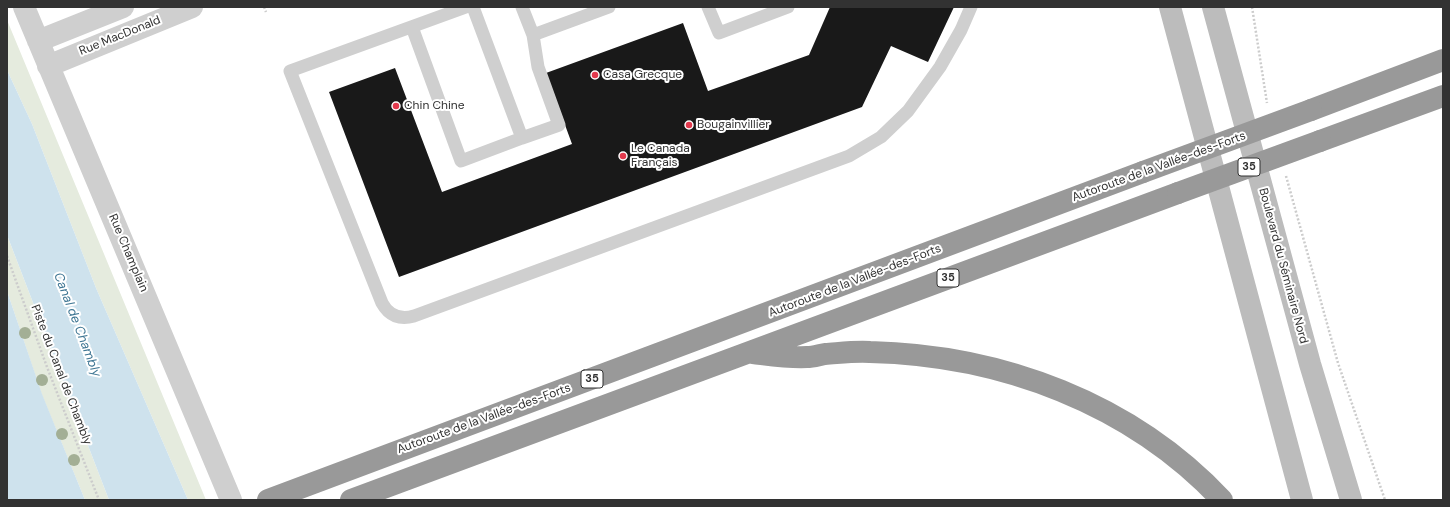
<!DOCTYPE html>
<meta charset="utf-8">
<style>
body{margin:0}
#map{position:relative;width:1450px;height:507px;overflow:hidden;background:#fff;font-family:"DM Sans",sans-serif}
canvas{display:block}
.frame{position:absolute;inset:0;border:8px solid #323232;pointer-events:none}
</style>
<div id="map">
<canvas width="1450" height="507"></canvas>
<div class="frame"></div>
</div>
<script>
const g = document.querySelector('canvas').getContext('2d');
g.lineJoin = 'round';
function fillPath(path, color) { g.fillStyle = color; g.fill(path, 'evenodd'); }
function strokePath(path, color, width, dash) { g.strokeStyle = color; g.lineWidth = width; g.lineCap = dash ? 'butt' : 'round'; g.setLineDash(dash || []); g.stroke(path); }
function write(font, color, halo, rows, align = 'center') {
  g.font = font + ' "DM Sans",sans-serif'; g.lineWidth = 4; g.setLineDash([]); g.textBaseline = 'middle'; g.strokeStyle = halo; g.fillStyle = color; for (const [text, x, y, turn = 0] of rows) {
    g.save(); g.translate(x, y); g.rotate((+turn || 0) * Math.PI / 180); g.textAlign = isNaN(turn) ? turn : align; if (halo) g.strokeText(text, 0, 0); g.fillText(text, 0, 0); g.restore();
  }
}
const green = new Path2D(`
 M7,20l199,480h-18l-92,-212 -64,-164 -25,-54z
 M7,235l102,265h-24l-43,-105 -35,-104z`);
const water = new Path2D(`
 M7,70l25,54 64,164 92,212h-79l-102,-265z
 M7,291l35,103 43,106h-78z`);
const building = new Path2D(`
 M830,7h124l-26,55 -37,-16 -29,61 -463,170 -70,-185 66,-24 47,124 130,-48 -26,-71 137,-50 25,68 101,-36z`);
const path = new Path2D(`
 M264,7l2,5
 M1252,7l15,96
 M1286,176l52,187 47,137
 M7,256l40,111 52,133`);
const service = new Path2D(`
 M466,7l-176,64 92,232c7,13 18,17 32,13l435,-160 32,-19 27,-26 32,-44 21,-37 10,-23
 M708,7l11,26 69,-26
 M412,27l49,134 61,-23 -49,-131
 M533,35l76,-28
 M522,138l37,-13 -21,-58 -5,-32 -11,-28`);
const tertiary = new Path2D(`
 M24,7l207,493
 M38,41l85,-34
 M48,66l144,-59`);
const secondary = new Path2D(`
 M1170,7l132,493
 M1213,7l97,357 41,136`);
const motorway = new Path2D(`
 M1311,110l132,-50
 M1320,141l123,-45
 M753,353c17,2 36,5 54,4 6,0 12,-2 18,-3 15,-1 30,-3 45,-2 131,3 261,51 352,148
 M268,500l875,-328
 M351,500l827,-307`);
const motorwayBridge = new Path2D(`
 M1143,172l168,-62
 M1178,193l142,-52`);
const trees = [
 [25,333],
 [42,380],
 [62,434],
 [74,460]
];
const markers = [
 [595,75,4,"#e3394d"],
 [396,106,4,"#e3394d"],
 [689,125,4,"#e3394d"],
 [623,156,4,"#e3394d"]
];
const shields = [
 [1249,167,22],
 [948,278,22],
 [592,379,22]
];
const shieldNames = [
 ["35",1249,167],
 ["35",948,278],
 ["35",592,379]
];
const streetNames = [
 ["Rue MacDonald",120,36,-22],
 ["Autoroute de la Vallée-des-Forts",1159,167,-20],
 ["Rue Champlain",128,253,67],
 ["Boulevard du Séminaire Nord",1283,266,75],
 ["Autoroute de la Vallée-des-Forts",855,281,-21],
 ["Piste du Canal de Chambly",61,375,69],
 ["Autoroute de la Vallée-des-Forts",484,419,-20]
];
const poiNames = [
 ["Casa Grecque",603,75],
 ["Chin Chine",404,106],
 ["Bougainvillier",697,125],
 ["Le Canada",631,149],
 ["Français",631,163]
];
const waterNames = [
 ["Canal de Chambly",77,325,69]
];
fillPath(green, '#e5ebde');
fillPath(water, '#cee2ed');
fillPath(building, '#191919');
strokePath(path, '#ccc', 2.5, [2, 2]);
strokePath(service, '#cfcfcf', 13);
strokePath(tertiary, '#cfcfcf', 22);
strokePath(secondary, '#bcbcbc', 22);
strokePath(motorway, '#999', 22);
strokePath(motorwayBridge, '#999', 22);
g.fillStyle = '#a3af95';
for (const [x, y] of trees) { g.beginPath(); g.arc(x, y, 6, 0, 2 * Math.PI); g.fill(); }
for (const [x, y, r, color] of markers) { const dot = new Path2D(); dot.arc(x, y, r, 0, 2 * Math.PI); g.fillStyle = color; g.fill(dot); strokePath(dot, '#fff', 1.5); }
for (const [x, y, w] of shields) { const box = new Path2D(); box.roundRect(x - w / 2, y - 9, w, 18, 3); g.fillStyle = '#fff'; g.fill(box); strokePath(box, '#323232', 1); }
write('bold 11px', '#323232', null, shieldNames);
write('12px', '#323232', '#fff', streetNames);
write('12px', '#323232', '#fff', poiNames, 'left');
write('italic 13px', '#407794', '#fff', waterNames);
</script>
